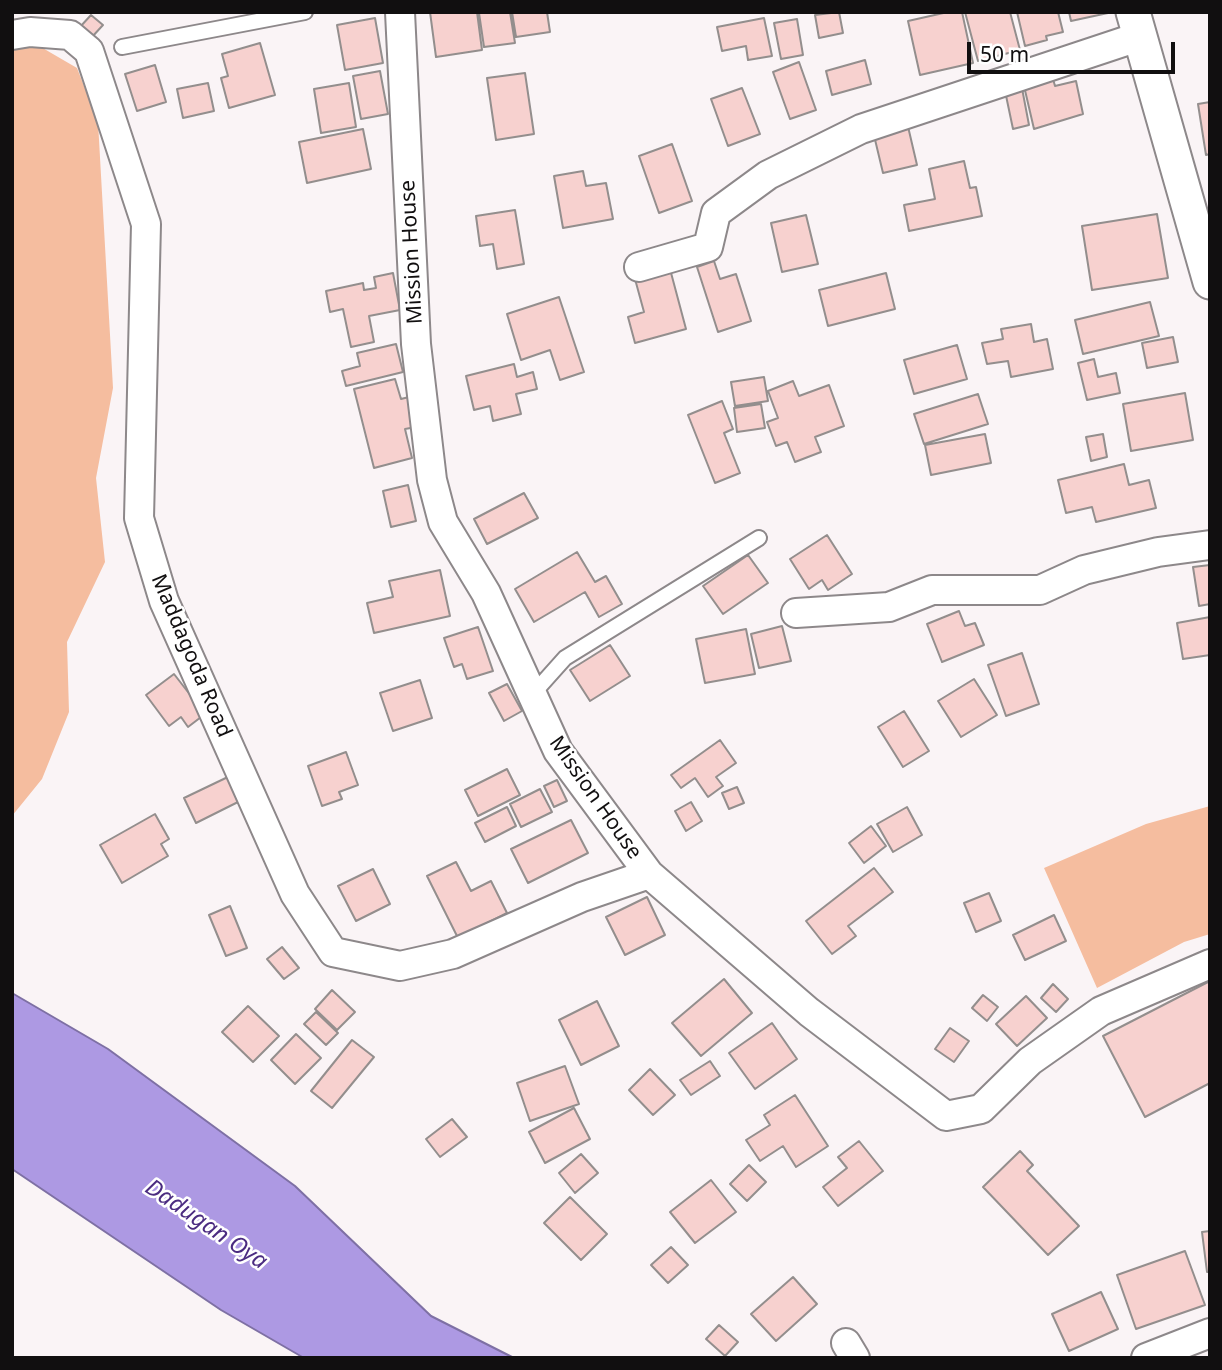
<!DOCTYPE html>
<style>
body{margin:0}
#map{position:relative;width:1222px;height:1370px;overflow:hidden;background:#faf4f6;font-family:"Noto Sans",sans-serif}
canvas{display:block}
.frame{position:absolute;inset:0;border:14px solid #110f10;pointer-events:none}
.scale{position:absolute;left:967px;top:42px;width:208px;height:32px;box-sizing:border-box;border:4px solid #110f10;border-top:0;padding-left:9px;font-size:21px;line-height:24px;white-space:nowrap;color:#110f10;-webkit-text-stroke:5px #fff;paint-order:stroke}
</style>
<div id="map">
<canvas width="1222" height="1370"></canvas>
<div class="frame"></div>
<div class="scale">50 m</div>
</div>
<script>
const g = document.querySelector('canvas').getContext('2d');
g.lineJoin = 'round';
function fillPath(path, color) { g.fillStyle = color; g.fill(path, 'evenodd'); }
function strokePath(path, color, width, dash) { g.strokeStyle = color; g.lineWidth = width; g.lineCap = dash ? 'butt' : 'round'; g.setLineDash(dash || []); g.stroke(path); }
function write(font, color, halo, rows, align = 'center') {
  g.font = font + ' "Noto Sans",sans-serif'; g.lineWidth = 5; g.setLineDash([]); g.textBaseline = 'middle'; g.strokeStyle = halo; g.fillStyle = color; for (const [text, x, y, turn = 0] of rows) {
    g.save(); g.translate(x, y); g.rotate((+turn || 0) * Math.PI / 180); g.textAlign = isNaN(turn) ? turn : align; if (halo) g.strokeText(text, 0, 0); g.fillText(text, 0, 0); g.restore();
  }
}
const green = new Path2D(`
 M34,43l43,25 21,54 15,266 -17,90 9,84 -38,80 2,70 -27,67 -30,37v-768z
 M1210,806v128l-26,8 -87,46 -53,-120 102,-44z`);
const water = new Path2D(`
 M12,993l96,56 187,137 136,130 83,42h-210l-83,-48 -209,-141z`);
const building = new Path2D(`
 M430,12h47l5,38 -46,7z
 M510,12l5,31 -31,4 -5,-34z
 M512,12h35l3,20 -34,5z
 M839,12l4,21 -24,5 -4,-23z
 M948,12h14l11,51 -53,12 -12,-54z
 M965,12h45l10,38 -42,11z
 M1017,12h41l5,20 -17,4 1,4 -22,6z
 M1069,12h39v1l-37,8z
 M91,15l12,10 -11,12 -12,-10z
 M375,18l8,45 -38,7 -8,-45z
 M764,18l8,38 -24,4 -2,-14 -24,5 -5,-24z
 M797,19l6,36 -22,4 -7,-36z
 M260,43l15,52 -46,13 -8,-30 7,-2 -6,-22z
 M865,60l6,24 -39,11 -6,-24z
 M799,62l17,48 -26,9 -17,-47z
 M155,65l11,37 -29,9 -12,-37z
 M380,71l8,43 -27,5 -8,-43z
 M525,73l9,61 -38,6 -9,-62z
 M1053,79l2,7 21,-5 7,33 -49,15 -10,-43z
 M208,83l6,28 -31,7 -6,-29z
 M349,83l7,44 -35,6 -7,-44z
 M1021,83l8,42 -16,4 -9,-43z
 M742,88l18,46 -32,12 -17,-47z
 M1210,102v52l-4,1 -8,-51z
 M906,118l11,47 -34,8 -11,-46z
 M363,129l8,40 -64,14 -8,-41z
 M672,144l20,57 -33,12 -20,-57z
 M964,161l6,27 6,-1 6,29 -73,15 -5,-26 31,-6 -6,-30z
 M583,171l3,15 20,-3 7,36 -50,9 -9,-52z
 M515,210l9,54 -27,5 -4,-25 -13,2 -4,-30z
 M1157,214l11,64 -76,12 -10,-64z
 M806,215l12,49 -36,8 -11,-49z
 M714,261l6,18 16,-5 15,47 -33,11 -21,-65z
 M670,269l16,60 -51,14 -7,-26 16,-5 -9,-33z
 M393,273l7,37 -31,6 5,26 -23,5 -8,-38 -13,3 -4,-21 37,-8 1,7 12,-2 -2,-11z
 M886,273l9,36 -67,17 -9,-36z
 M559,297l25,75 -24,8 -10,-30 -29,10 -14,-46z
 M1150,302l9,34 -76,18 -8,-34z
 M1031,324l3,18 13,-3 6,30 -42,8 -3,-16 -21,3 -5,-21 21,-4 -2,-10z
 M1173,337l5,25 -31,6 -5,-25z
 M396,344l7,28 -57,14 -4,-15 18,-5 -3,-13z
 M957,345l10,34 -53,15 -10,-34z
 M1094,359l4,18 18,-4 4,20 -33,7 -9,-37z
 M514,364l3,13 16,-5 4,17 -21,5 5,20 -28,7 -3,-15 -16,4 -8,-34z
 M764,377l4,24 -33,5 -4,-24z
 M395,379l6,20 8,-2 7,30 -11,2 7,29 -38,10 -20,-79z
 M793,381l6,15 30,-11 15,41 -29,11 6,15 -26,10 -8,-20 -11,4 -9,-24 11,-4 -10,-27z
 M1185,393l8,47 -62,11 -8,-47z
 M978,394l10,30 -64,20 -10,-30z
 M722,401l11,28 -9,4 16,40 -25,10 -27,-68z
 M761,404l4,24 -28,4 -3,-24z
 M985,434l6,29 -60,12 -6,-30z
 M1103,434l4,23 -16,4 -5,-24z
 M1124,464l5,21 20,-5 7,28 -60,14 -4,-15 -26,6 -8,-33z
 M408,485l8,36 -25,6 -8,-36z
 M524,493l14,25 -51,26 -13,-25z
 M827,535l25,39 -24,16 -6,-10 -13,9 -19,-30z
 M577,552l18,30 11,-6 16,28 -23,13 -14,-25 -51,30 -19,-33z
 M748,555l20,28 -45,31 -20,-28z
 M1210,565v39l-11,2 -6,-39z
 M440,570l10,46 -76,17 -7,-30 26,-6 -4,-16z
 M959,611l6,15 10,-3 9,22 -42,17 -15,-38z
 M1210,617v38l-27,4 -6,-36z
 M782,626l9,35 -32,7 -8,-34z
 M478,627l15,44 -26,8 -5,-15 -8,3 -10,-29z
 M746,629l9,45 -50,9 -9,-44z
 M610,645l20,31 -40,25 -20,-31z
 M1022,653l17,51 -33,12 -18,-51z
 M174,674l31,40 -17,13 -7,-10 -12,9 -23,-31z
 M974,679l23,36 -36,22 -23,-36z
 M420,680l12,38 -39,13 -13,-38z
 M507,684l15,27 -18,10 -15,-28z
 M904,711l25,40 -26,16 -25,-40z
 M720,740l16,23 -20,14 7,9 -15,11 -13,-19 -14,10 -10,-13z
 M346,752l12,33 -19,7 3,7 -20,7 -14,-40z
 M507,769l13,26 -42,21 -13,-26z
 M232,775l12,24 -48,24 -12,-25z
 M557,780l10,21 -13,6 -10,-21z
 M737,787l7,16 -15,6 -7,-16z
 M540,789l12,23 -31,15 -11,-23z
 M691,802l11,19 -16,10 -11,-20z
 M507,807l9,19 -31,16 -10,-19z
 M907,807l15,28 -29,17 -16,-28z
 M155,814l14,25 -8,5 7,12 -46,27 -22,-38z
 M571,820l17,33 -60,30 -17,-34z
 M871,826l15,20 -22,17 -15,-20z
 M456,862l15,29 20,-10 16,32 -49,25 -31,-62z
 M874,868l19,24 -45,34 8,10 -24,18 -26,-33z
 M373,869l17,35 -34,17 -18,-35z
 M989,893l12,28 -25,11 -12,-29z
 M647,897l18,38 -40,20 -19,-38z
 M230,906l17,42 -21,8 -17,-41z
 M1054,915l12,26 -41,19 -12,-25z
 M282,947l17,21 -15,11 -17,-20z
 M724,979l28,34 -51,43 -29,-33z
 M1210,981v102l-65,34 -42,-81z
 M1053,984l15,15 -12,13 -15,-14z
 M332,990l23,22 -18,18 -22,-21z
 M983,995l15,12 -11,14 -15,-13z
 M1026,996l21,22 -30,28 -21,-22z
 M597,1001l22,45 -38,19 -22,-45z
 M248,1006l31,30 -26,26 -31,-30z
 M316,1012l22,21 -12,12 -22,-21z
 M772,1023l25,36 -42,30 -26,-36z
 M950,1028l19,13 -15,21 -19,-13z
 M296,1034l25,24 -26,26 -24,-24z
 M352,1040l22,17 -42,51 -21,-17z
 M710,1061l10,15 -29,19 -11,-15z
 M565,1066l14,38 -49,17 -13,-38z
 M650,1069l25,26 -22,20 -24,-25z
 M795,1095l33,51 -32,21 -13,-21 -23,15 -14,-21 24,-15 -6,-10z
 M574,1108l16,31 -45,24 -16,-31z
 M452,1119l15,18 -27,20 -14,-18z
 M859,1141l24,30 -45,35 -15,-19 24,-19 -9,-11z
 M1020,1151l13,14 -6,6 52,55 -31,29 -65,-68z
 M581,1154l17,19 -23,20 -16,-20z
 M749,1165l17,17 -19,19 -17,-17z
 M711,1180l25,32 -41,31 -25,-31z
 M570,1197l37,37 -26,26 -37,-37z
 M1210,1231v41h-3l-5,-40z
 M671,1247l17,18 -20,18 -17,-18z
 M1185,1251l20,54 -69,24 -19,-54z
 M793,1277l24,27 -41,37 -25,-27z
 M1101,1292l17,37 -49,22 -17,-37z
 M719,1325l19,17 -13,14 -19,-17z`);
const service = new Path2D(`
 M122,47l183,-35
 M531,696l34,-38 194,-120`);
const minor = new Path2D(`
 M400,12l16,332 16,136 11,42 43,71 72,158 91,123 160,138 137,104 35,-7 49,-48 71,-50 109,-47
 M12,35l18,-3 40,3 19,16 57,173 -7,294 25,83 131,293 38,58 67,14 53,-12 129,-57 67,-23
 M639,267l69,-20 8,-34 52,-38 93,-46 277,-92
 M796,613l93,-6 43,-17h108l44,-20 74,-18 52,-7
 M846,1343l9,15
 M1146,1358l64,-25`);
const tertiary = new Path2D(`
 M1133,12l77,270`);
const streetNames = [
 ["Mission House",412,252,-93],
 ["Maddagoda Road",191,656,67],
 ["Mission House",595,798,55]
];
const waterNames = [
 ["Dadugan Oya",206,1225,34]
];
fillPath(green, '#f5bd9f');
fillPath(water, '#ad99e3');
strokePath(water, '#7e70a4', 2);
fillPath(building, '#f7d1cf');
strokePath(building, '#938e8d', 2);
strokePath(service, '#8d888a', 18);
strokePath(minor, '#8d888a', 32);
strokePath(tertiary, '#8d888a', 37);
strokePath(service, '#fff', 14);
strokePath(minor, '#fff', 28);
strokePath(tertiary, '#fff', 33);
write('21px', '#110f10', '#fff', streetNames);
write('italic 23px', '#4b2c81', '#fff', waterNames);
</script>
